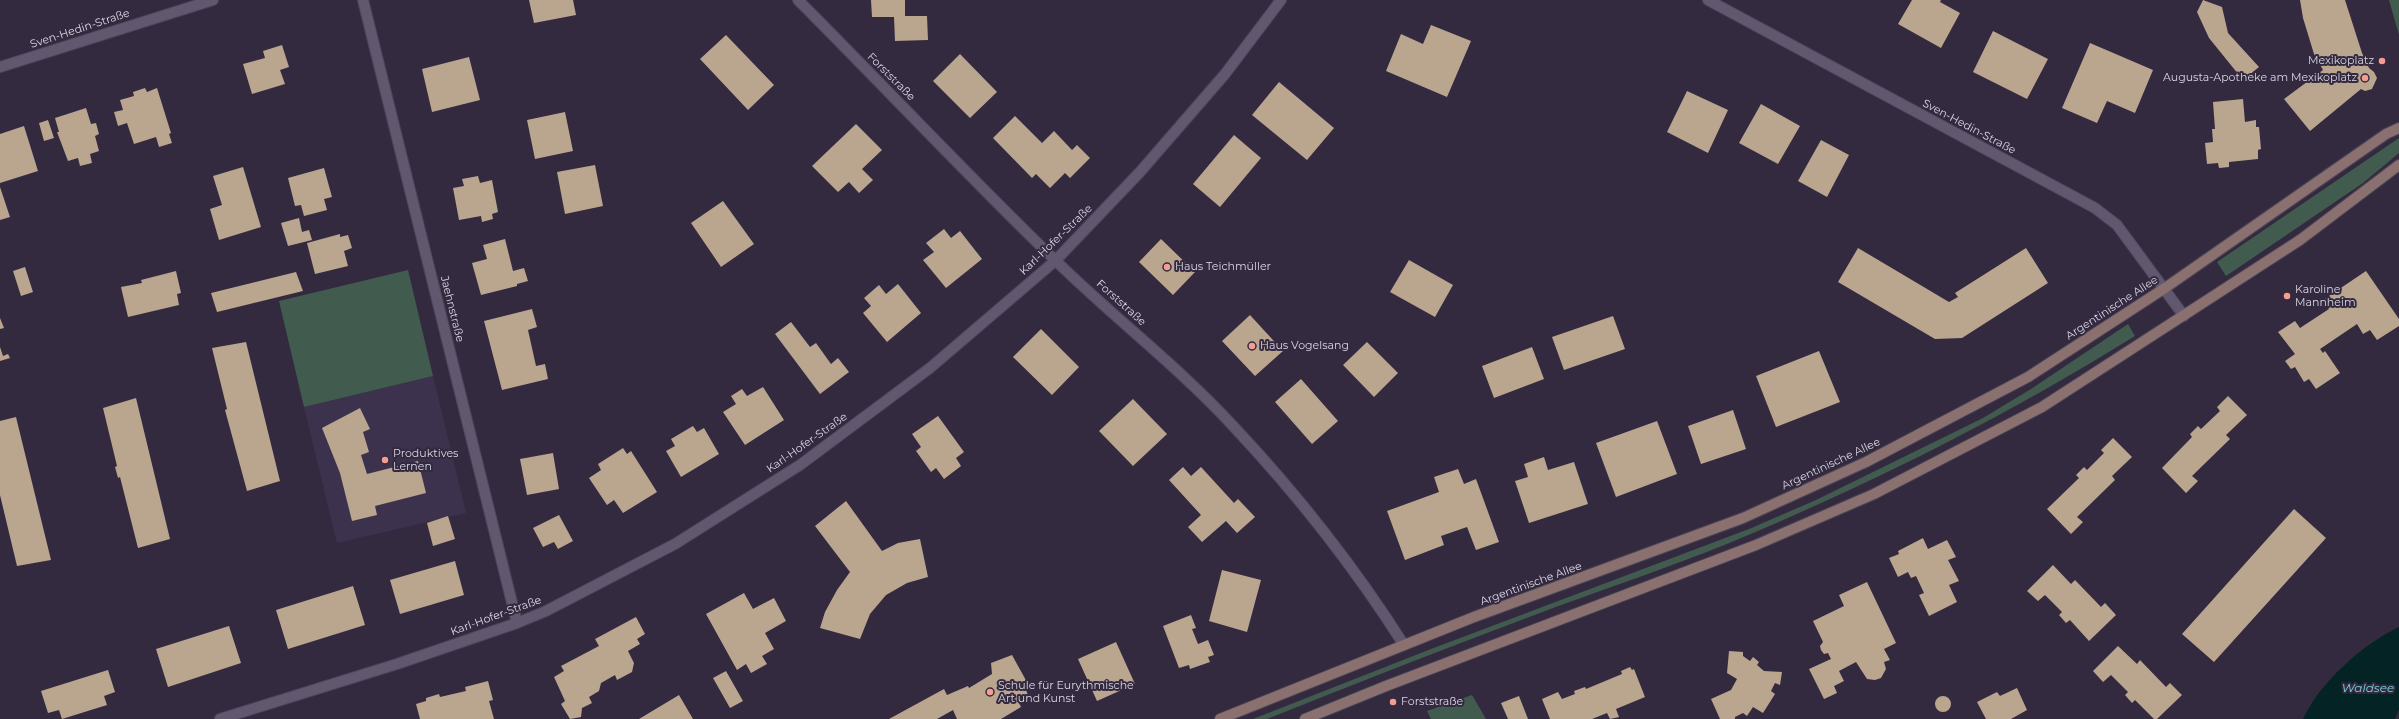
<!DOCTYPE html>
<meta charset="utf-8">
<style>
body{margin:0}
canvas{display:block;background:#332a40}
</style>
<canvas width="2399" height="719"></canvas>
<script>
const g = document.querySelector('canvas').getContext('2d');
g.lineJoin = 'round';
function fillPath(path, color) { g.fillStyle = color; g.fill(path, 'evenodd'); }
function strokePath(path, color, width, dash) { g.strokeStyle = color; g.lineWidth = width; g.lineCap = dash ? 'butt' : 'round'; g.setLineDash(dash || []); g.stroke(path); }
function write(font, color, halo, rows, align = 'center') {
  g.font = font + ' Montserrat,sans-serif'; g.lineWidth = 4; g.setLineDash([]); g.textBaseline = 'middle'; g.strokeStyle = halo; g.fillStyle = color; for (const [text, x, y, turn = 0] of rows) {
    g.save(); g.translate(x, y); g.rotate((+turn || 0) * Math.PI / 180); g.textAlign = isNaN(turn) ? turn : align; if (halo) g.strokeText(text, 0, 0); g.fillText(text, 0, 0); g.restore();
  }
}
const built = new Path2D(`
 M433,376l33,137 -129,30 -33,-136z`);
const green = new Path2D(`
 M2389,0h10v35z
 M2399,138v15l-36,30 -137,93 -9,-14z
 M408,270l25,106 -129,31 -25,-106z
 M2128,324l7,12c-122,76 -250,141 -382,197 -63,27 -128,49 -192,72 -99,37 -197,75 -294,114h-14l178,-70 318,-120 67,-29 167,-82 48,-29z
 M1472,695l14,24h-55l-4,-8z`);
const water = new Path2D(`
 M2399,627v82l-4,10h-92c16,-36 60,-75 96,-92z`);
const building = new Path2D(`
 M529,0h44l3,15 -42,8z
 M871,0h34v16h22l1,24 -33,1 -1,-24h-22z
 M1912,0h29l-1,2 20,11 -19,35 -43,-24z
 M2203,0l19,7 6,26 31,34 -16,13 -34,-42 -12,-26z
 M2300,0h45l17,53 7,15 5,4 3,6 -5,11 -7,2 -4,-2 -51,42 -26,-32 39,-29 -9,-16 -11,-36z
 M1431,25l40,16 -24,56 -61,-26 15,-37 22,10z
 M1993,31l55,28 -21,40 -54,-27z
 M726,35l48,50 -26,25 -48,-51z
 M2090,43l63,27 -18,43 -28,-12 -10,22 -35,-15z
 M282,45l7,22 -9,3 5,14 -33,10 -9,-30 22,-6 -2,-7z
 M960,54l37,38 -27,26 -37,-37z
 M469,57l11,43 -48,12 -10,-43z
 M1279,82l55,46 -27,32 -55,-45z
 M145,88l2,4 10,-4 14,45 -2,1 3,9 -13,4 -3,-10 -22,7 -7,-21 -9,3 -4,-14 9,-2 -3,-10 14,-4 -1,-4z
 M1687,91l41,19 -20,43 -41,-21z
 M2243,99l2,23 11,-2v7h3l2,22 -3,1v9l-29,3v5l-10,1 -1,-5 -11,1 -2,-21 8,-1 -1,-13h3l-2,-27z
 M1761,104l39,22 -22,38 -39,-21z
 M86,108l5,16 5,-1 3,11 -4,2 4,15 -9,3 2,9 -12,3 -2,-8 -10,3 -11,-29h2l-4,-14z
 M565,112l8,39 -38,8 -8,-39z
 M1015,116l27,27 12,-12 18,19 5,-5 13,13 -20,20 -5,-5 -15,15 -14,-14 -4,4 -39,-40z
 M48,120l6,18 -10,3 -5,-18z
 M856,124l26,26 -20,19 11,11 -14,13 -10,-11 -11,10 -26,-26z
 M24,126l14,45 -38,12v-49z
 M1234,135l27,23 -41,49 -27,-23z
 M1821,140l28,15 -22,42 -29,-16z
 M595,165l8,41 -38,8 -8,-42z
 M243,167l18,60 -42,13 -9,-31 12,-4 -9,-29z
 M324,168l8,29 -8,2 3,11 -23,6 -3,-11 -6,1 -7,-28z
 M478,176l2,7 12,-3 6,32 -6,2 1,5 -11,3 -1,-6 -22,4 -6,-32 11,-2 -2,-7z
 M0,187l10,30 -10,3z
 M723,201l31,43 -33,23 -30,-44z
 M299,218l3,14 7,-2 3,10 -24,6 -7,-23z
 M944,229l7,9 9,-7 22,28 -36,29 -23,-28 11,-8 -8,-9z
 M340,234v3l8,-2 4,13 -8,3 4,15 -33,8 -8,-31z
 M505,239l8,32 11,-3 4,13 -11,3v2l-36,9 -9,-32 15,-4 -4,-14z
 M1161,239l34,33 -22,23 -34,-33z
 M1858,248l91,54 9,-5 -3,-4 71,-45 22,35 -86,55 -27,1 -97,-57z
 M1409,260l44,25 -18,32 -45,-25z
 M25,267l8,25 -12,4 -8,-25z
 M176,271l5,22 -4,1 2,11 -51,12 -7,-30 21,-4 -1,-3z
 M2366,271l33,48v7l-22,14 -7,-10 -7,4 -6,-10 -37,25 3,4 2,-2 15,22 -24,16 -7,-10 -5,3 -9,-15 -4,2 -6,-8 10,-7 -17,-22 17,-11 5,7 29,-19 -6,-9z
 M296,272l7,19 -86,21 -6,-19z
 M898,284l23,29 -34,29 -24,-29 8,-7 -7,-8 15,-13 7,9z
 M532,309l5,18 -9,3 8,36 9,-2 3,15 -46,11 -18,-69z
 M1250,315l33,36 -28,25 -33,-35z
 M1613,316l12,33 -61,21 -12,-33z
 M0,318l4,10 -4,1z
 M791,322l19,25 6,-4 15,21 7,-6 11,14 -29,22 -45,-60z
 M1041,329l38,38 -27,28 -39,-38z
 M246,342l34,139 -33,10 -22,-81 2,-1 -15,-61z
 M1367,342l31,31 -24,24 -31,-32z
 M0,347l3,9 5,-2 2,4 -10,3z
 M1532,347l12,32 -50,19 -12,-32z
 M1819,351l21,51 -64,25 -20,-51z
 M1301,379l37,42 -26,23 -37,-42z
 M763,387l21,33 -39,25 -22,-33 13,-8 -5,-8 11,-7 5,7z
 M2228,396l19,19 -21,20 4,4 -38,37 6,5 -12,12 -24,-25 30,-31 -2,-3 8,-8 3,3 19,-18 -3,-4z
 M136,398l34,141 -32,9 -18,-71 -2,1 -3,-11 2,-1 -14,-58z
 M1133,399l34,35 -34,32 -34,-35z
 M360,408l10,21 -7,3 6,20 -8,3 6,19 51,-13 8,32 -51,13 2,9 -25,6 -12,-48 -18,-45z
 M1733,410l13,39 -45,15 -13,-38z
 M938,416l26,36 -8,6 5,8 -17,13 -8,-11 -5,4 -15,-21 5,-4 -9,-13z
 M16,417l35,143 -34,6 -17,-71v-74z
 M1657,421l20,53 -61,23 -20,-54z
 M693,426l4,6 7,-4 15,26 -38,23 -15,-26 9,-5 -4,-7z
 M2113,438l19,19 -20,19 3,4 -38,37 6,5 -12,12 -24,-25 32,-31 -3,-3 8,-8 3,3 17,-17 -3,-3z
 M623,448l4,6 4,-3 26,41 -34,21 -9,-13 -7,5 -18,-27 12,-8 -3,-6z
 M553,453l6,36 -32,6 -7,-36z
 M1544,457l4,13 26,-8 14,42 -59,19 -14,-42 13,-4 -4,-13z
 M1183,467l8,9 10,-9 33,36 4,-4 17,18 -18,16 -11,-12 -24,21 -14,-15 13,-12 -32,-35z
 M1458,469l6,15 12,-5 23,63 -23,8 -9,-23 -26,9 3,9 -39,15 -18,-49 52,-19 -5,-15z
 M846,501l36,50 16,-8 22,-4 8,38 -21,6 -21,12 -16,19 -10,25 -40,-11 5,-16 12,-22 13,-18 -35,-46z
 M2294,509l32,29 -112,124 -32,-28z
 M559,515l14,26 -15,8 -4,-7 -11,5 -10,-19z
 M448,516l7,23 -22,7 -6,-23z
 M1923,538l5,11 19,-9 9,17 -8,3 11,21 -10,4 8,17 -28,14 -10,-21 5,-2 -8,-17 -5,2 -3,-6 -10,5 -9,-19 10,-4 -1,-3z
 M455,561l9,34 -64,19 -10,-34z
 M2053,565l18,19 4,-4 26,27 4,-4 11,12 -27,26 -19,-21 -4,3 -7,-8 3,-3 -17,-17 -7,6 -11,-10z
 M1222,570l39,10 -14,52 -38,-11z
 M1867,582l29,61 -12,6 6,11 -6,2 2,7 -5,9 -6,2 -8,-1 -11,-17 -17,9 5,10 -10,5 3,7 -13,6 -15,-30 22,-10 -3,-6 -4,1 -3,-4 -1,-4 3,-4 -10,-21 31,-15 -5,-11z
 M353,586l12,39 -77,24 -12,-39z
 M744,593l9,16 21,-11 12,23 -21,12 9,16 -12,7 5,8 -16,9 -5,-9 -9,6 -31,-56z
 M1191,615l5,13 -4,1 6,15 10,-4 6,15 -6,2 2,5 -20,7 -1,-4 -10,3 -16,-42z
 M636,617l9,17 -8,5 3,5 -12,7 6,12 -2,9 -15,8 -2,-5 -14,8 -2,8 -10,6 3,6 -10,5 -1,9 -11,2 -9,-15 4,-3 -11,-24 10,-6 -3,-5 38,-20 -4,-7z
 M229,626l12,37 -73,24 -12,-38z
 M1116,642l19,42 -38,17 -19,-42z
 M2118,646l19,18 3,-4 26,27 4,-4 12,12 -25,24h-3l-19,-19 -3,3 -7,-8 3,-3 -17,-17 -8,7 -10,-11z
 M1729,651l14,1v4l7,5 3,-4 6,5 -2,3 7,6 18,1 -2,13 -5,-2 -4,8 4,3 -12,19 -10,-6 -6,9 -4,-3 -8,4v2h-15l-9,-20 20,-9 6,-11 -10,-6z
 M1012,655l16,29 -4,1 4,10 -11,4 4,8 -20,12h-44l-4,-9 -16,9h-48l55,-30 3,6 21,-9 1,2 23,-14 -1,-11z
 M1630,667l2,3 2,-1 11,28 -29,12 3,8 -9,2 -3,-6 -15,6h-42l-8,-20 16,-7 4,7 13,-5 -1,-3 11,-4 1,2 36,-15 -1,-3z
 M108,670l7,22 -11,4 3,9 -45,14 -3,-9 -11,3 -7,-22z
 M726,671l17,30 -13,7 -17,-30z
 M488,681l5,19 -4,1 5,18h-74l-4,-15 10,-3v-3l13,-4 1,3 26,-6 -1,-4z
 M2017,688l10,22 -16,9h-25l-9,-17 20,-10 3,4z
 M679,695l14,24h-54z
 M1519,696l9,23h-20l-7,-16z
 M1935 704a8 8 0 1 1 16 0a8 8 0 1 1-16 0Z`);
const street = new Path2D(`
 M363,0l154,623
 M798,0c86,86 169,175 257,260 58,57 124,107 179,167 63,67 121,141 170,218
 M1708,0l387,208 22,17 67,91
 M0,67l213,-67
 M220,719l177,-55 120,-41 29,-12 129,-67 125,-79 130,-97 125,-107 85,-89 85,-98 56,-74`);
const secondary = new Path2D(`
 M1220,719l254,-102 269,-99 123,-56 162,-85 137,-89 221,-154 13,-6
 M1305,719l81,-33 370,-141 118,-51 168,-87 258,-167 99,-75`);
const markers = [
 [2382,61,4,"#f59d8e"],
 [2365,78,4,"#f59d8e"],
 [1167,267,4,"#f59d8e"],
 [2287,296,4,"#f59d8e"],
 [1252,346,4,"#f59d8e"],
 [385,460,4,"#f59d8e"],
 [990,692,4,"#f59d8e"],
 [1393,702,4,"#f59d8e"]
];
const streetNames = [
 ["Sven-Hedin-Straße",80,29,-18],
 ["Forststraße",891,77,45],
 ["Sven-Hedin-Straße",1969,127,28],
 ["Karl-Hofer-Straße",1056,240,-44],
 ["Forststraße",1121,303,42],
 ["Argentinische Allee",2112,308,-33],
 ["Jaehnstraße",452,309,76],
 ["Karl-Hofer-Straße",807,443,-35],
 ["Argentinische Allee",1831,464,-25],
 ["Argentinische Allee",1531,584,-20],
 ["Karl-Hofer-Straße",496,616,-20]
];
const poiNames = [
 ["Mexikoplatz",2374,61,"right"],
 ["Augusta-Apotheke am Mexikoplatz",2357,78,"right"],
 ["Haus Teichmüller",1175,267],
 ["Karoline",2295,290],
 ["Mannheim",2295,303],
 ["Haus Vogelsang",1260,346],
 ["Produktives",393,454],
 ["Lernen",393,467],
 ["Schule für Eurythmische",998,686],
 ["Art und Kunst",998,699],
 ["Forststraße",1401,702]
];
const waterNames = [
 ["Waldsee",2368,688]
];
fillPath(built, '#3d324e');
fillPath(green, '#415b4e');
fillPath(water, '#042324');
fillPath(building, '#baa58f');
strokePath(street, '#4d4557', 12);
strokePath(secondary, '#4d4557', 12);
strokePath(street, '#615870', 10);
strokePath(secondary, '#8a716f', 10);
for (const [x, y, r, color] of markers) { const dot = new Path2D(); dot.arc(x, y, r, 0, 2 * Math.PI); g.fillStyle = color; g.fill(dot); strokePath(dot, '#332a40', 1.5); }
write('11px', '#dad5e3', '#332a40', streetNames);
write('11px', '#dad5e3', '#332a40', poiNames, 'left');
write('italic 12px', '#75d3d6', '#332a40', waterNames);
</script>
